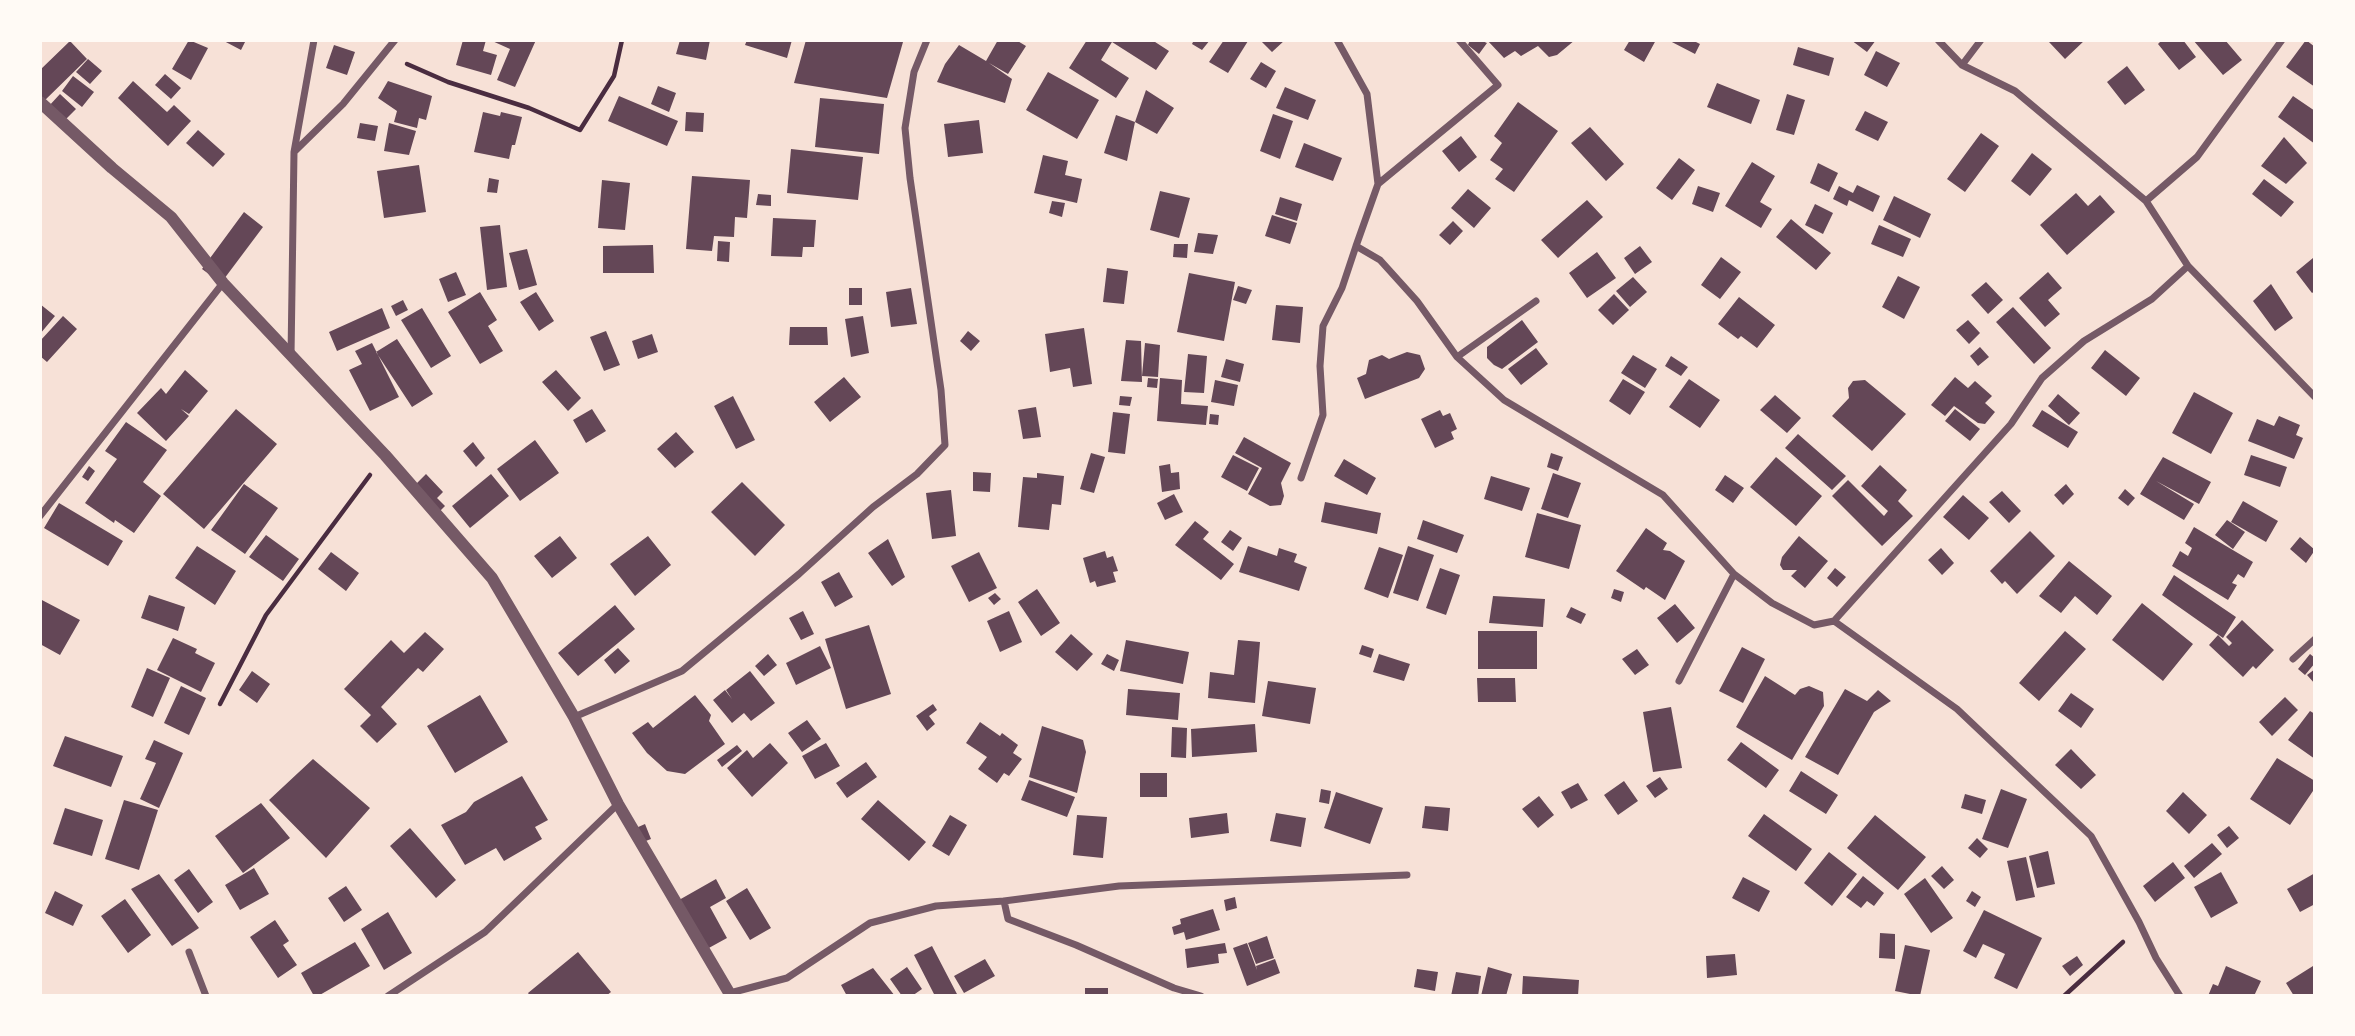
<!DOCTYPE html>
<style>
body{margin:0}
#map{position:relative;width:2355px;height:1036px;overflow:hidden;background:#f7e1d7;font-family:"Nunito Sans",sans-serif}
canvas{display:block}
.frame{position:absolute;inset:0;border:42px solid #fffaf5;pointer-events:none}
</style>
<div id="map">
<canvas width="2355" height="1036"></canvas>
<div class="frame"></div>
</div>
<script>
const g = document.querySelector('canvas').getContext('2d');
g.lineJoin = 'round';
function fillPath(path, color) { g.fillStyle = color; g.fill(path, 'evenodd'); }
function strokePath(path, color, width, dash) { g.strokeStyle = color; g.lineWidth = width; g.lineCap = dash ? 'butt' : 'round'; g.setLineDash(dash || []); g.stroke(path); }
const building = new Path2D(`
 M189,40l19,8 -17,32 -19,-11z
 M222,40h24l-5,10z
 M463,40h23l-3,11 14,4 -6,20 -35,-10z
 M490,40h46l-21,47 -18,-7 13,-31z
 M680,40h30l-4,20 -30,-6z
 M747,40h45l-5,18 -42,-13z
 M806,40l97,2 -16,56 -93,-15z
 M998,40h18l10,6 -18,28 -19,-11 23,16 -7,24 -68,-21 8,-18 14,-19 27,16z
 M1087,40h65l17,11 -13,19 -44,-28 -11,18 28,18 -13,20 -47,-30z
 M1194,40h16l-8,10 -10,-6z
 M1224,40l24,1 -20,32 -19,-11z
 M1260,40h25l-13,12z
 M1470,40h10l7,3 -8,11 -11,-9z
 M1487,40h88l-18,15 -8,2 -11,-11 -17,10 -6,-5 -11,7z
 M1630,40h26l-12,22 -20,-12z
 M1668,40h24l8,4 -5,10z
 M1851,40h25l-9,12z
 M2051,40h34l-20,19 -16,-17z
 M2162,40h21l13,17 -17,13 -21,-26z
 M2193,40h32l17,20 -19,15z
 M2306,40l9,7v40l-29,-20z
 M70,41l17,18 -47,46v-35z
 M334,45l21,7 -8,23 -21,-7z
 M1798,47l36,11 -5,18 -36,-11z
 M1876,51l24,12 -13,24 -23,-12z
 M88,59l14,12 -12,13 -14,-12z
 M1261,62l15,9 -10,17 -16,-9z
 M2127,66l18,24 -20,15 -18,-23z
 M1048,72l51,28 -22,39 -51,-29z
 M165,74l16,14 -10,11 -16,-14z
 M73,76l21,16 -12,15 -20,-16z
 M133,81l34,31 7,-7 17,16 -23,25 -50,-48z
 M388,81l44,15 -6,24 -7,-2 -2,10 -23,-6 3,-11 -19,-13z
 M1717,83l43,17 -9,24 -44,-17z
 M658,86l18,7 -7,19 -18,-8z
 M1285,87l31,13 -8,20 -32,-12z
 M1146,90l28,18 -17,26 -22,-12z
 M60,94l16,15 -13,13 -15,-15z
 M1787,94l18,6 -11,35 -18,-5z
 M619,96l59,25 -11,25 -59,-25z
 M2293,96l22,15v33l-37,-27z
 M820,98l64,6 -5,50 -64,-7z
 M1518,102l40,29 -44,61 -19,-13 8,-10 -13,-9 12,-17 -8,-7z
 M1865,111l23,11 -10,19 -23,-11z
 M483,112l17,4 1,-4 21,5 -7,28h-3l-3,14 -35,-7z
 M686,112l18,1 -1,19 -18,-1z
 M1273,114l20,7 -13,38 -20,-8z
 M1116,115l19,7 -8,39 -23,-8z
 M979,120l4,33 -35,4 -4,-33z
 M360,123l18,3 -3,15 -18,-3z
 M389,123l27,8 -7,24 -25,-4z
 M1590,127l34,37 -18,17 -35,-38z
 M198,130l27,24 -12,13 -27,-24z
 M1981,133l18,13 -34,46 -18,-13z
 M1461,136l16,21 -18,15 -17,-21z
 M2284,137l23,26 -21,21 -25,-18z
 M1304,143l38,15 -9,23 -38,-14z
 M791,149l72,8 -5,43 -71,-7z
 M2032,153l20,16 -22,27 -19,-15z
 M1043,155l25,6 -3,14 17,4 -5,24 -43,-10z
 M1679,158l16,12 -23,30 -16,-12z
 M1752,162l23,14 -15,26 12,7 -11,19 -36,-22z
 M1818,163l20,10 -9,19 -19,-9z
 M419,165l7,47 -42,6 -7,-47z
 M692,176l58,4 -3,38 -12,-1 -1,20 -20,-1 -2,15 -26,-2z
 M489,178l10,2 -2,13 -10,-1z
 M2264,179l30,23 -13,15 -29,-23z
 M602,180l28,3 -5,47 -27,-2z
 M1857,185l23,11 -7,16 -24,-12 -2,6 -14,-7 6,-13 14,7z
 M1698,186l22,7 -7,19 -21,-8z
 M1468,189l23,19 -17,20 -23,-20z
 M1160,191l30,7 -11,40 -29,-8z
 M2076,193l12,13 12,-11 15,17 -48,43 -27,-30z
 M758,194l13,1v11l-15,-1z
 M1894,196l37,18 -11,24 -37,-18z
 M1280,197l22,7 -5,17 -22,-7z
 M1587,200l16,17 -45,41 -17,-18z
 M1052,201l13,2 -3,14 -13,-4z
 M1815,204l18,9 -10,21 -18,-9z
 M244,212l19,15 -42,56 -19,-14z
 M1272,215l25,8 -7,21 -25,-8z
 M773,218l43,2 -2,27h-11l-1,10 -31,-1z
 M1791,219l40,34 -15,17 -40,-33z
 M1453,221l10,10 -13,14 -11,-10z
 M500,225l7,62 -20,3 -7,-63z
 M1879,225l32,14 -8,18 -32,-13z
 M1198,233l20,2 -5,19 -19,-2z
 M718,241l12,1 -1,20 -12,-1z
 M1174,244h14l-1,14 -14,-1z
 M653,245l1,28h-51v-27z
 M1640,246l12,16 -17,12 -11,-16z
 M527,249l10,36 -18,5 -10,-37z
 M1597,252l19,26 -29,20 -18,-25z
 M1721,257l20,15 -21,27 -19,-14z
 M2313,258l2,33 -3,2 -16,-21z
 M1107,268l21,3 -4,33 -21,-2z
 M456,272l10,23 -18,7 -9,-23z
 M2048,272l14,16 -14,12 12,14 -15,13 -26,-29z
 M1189,273l46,9 -11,59 -47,-9z
 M1898,276l22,11 -16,32 -22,-12z
 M1633,277l14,15 -17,15 -14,-16z
 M1986,282l17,18 -15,14 -17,-19z
 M2271,284l22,34 -18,13 -22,-30z
 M1238,286l14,4 -6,14 -13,-4z
 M849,288h13v17h-13z
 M911,288l6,36 -26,3 -5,-35z
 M480,292l17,28 -9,6 15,25 -23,13 -32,-52z
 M536,292l18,29 -15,10 -19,-29z
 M1614,294l15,16 -16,15 -15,-15z
 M1739,297l36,28 -18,23 -16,-12 -3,3 -20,-15z
 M403,300l5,10 -12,6 -5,-10z
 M40,304l15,12 -15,18z
 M1276,305l27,2 -3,36 -28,-3z
 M2013,307l38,41 -17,16 -38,-42z
 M382,308l8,20 -53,23 -8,-19z
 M422,308l29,48 -20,12 -30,-48z
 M63,316l14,13 -30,33 -7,-6v-15z
 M863,316l6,37 -18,4 -6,-38z
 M1522,320l16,22 -36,27 -8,-4 -7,-7v-11z
 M1968,320l12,13 -11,11 -13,-14z
 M790,327h37l1,18h-39z
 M1084,328l8,56 -19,3 -3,-19 -20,4 -5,-38z
 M606,331l14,34 -16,6 -14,-34z
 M968,331l12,10 -9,10 -11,-10z
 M652,334l6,18 -20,7 -6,-18z
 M397,339l36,55 -21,13 -36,-55z
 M1126,340l15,1 1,41 -21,-1z
 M372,343l27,54 -29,14 -21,-41 13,-6 -7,-13z
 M1145,343l15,2 -2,32 -16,-1z
 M1980,347l9,10 -11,9 -8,-10z
 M1536,348l12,16 -27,21 -13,-16z
 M2105,350l35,28 -14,18 -35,-28z
 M1407,352l13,3 5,14 -6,9 -54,21 -8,-21 9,-4 3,-14 13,-5 7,4z
 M1188,354l19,2 -3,37 -20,-1z
 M1633,355l24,14 -12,19 -24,-15z
 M1671,356l17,11 -7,9 -16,-10z
 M1226,359l18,5 -4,18 -19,-5z
 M185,370l23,21 -19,23 -8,-5 8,7 -23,25 -29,-28 24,-25 5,6z
 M556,370l25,28 -13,13 -26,-29z
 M844,377l17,20 -31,25 -16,-20z
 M1955,377l13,11 7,-7 17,15 -7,7 10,9 -10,12 -7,-1 -24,-17 -9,10 -14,-11z
 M1148,378l10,1 -1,9 -10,-1z
 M1160,378l22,2 -1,24 27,2 -2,19 -49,-4z
 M1623,379l22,13 -15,23 -21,-14z
 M1689,379l31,21 -20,28 -31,-21z
 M1215,380l23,5 -4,21 -23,-4z
 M1865,380l41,34 -34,37 -40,-35 17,-18 -1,-10 5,-7z
 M2194,392l39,21 -22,41 -39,-21z
 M2058,394l22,19 -11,12 -21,-19z
 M1775,395l26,23 -14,15 -27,-23z
 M733,396l22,44 -19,9 -22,-43z
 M1120,396l12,1 -2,9 -11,-1z
 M1036,407l5,30 -18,2 -5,-29z
 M236,409l41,35 -73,85 -41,-35z
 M592,409l14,22 -20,12 -13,-23z
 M1955,409l25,20 -10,12 -25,-20z
 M1440,410l3,6 7,-3 7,16 -6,3 3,7 -19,9 -14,-29z
 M2042,410l36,22 -10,16 -36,-22z
 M1113,412l17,2 -5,40 -17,-2z
 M1210,414l9,1 -1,10 -9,-1z
 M2279,416l21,9 -4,10 7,3 -9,21 -46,-18 9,-22 17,7z
 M126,422l41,28 -24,32 18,14 -27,37 -19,-13 -1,3 -29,-20 32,-44 -12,-8z
 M676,432l18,20 -19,16 -18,-19z
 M1798,434l48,42 -14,14 -47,-42z
 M1244,437l47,26 -10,20 3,13 -3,9 -11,1 -22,-12 14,-26 -27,-15z
 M535,440l24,33 -39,28 -23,-32z
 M473,442l12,16 -9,9 -13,-16z
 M1091,453l14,4 -11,36 -14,-4z
 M1551,453l12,4 -5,14 -11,-4z
 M1233,455l26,13 -12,23 -26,-14z
 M2251,455l36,12 -7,20 -36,-12z
 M1776,457l46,39 -26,30 -46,-39z
 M2163,457l48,25 -12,22 -43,-23 38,23 -10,16 -44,-26z
 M1344,459l32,19 -9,17 -33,-19z
 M1170,464l1,9 8,-1 1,17 -18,3 -3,-26z
 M1880,465l27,25 -9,11 15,15 -31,30 -50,-50 16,-16 36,36 4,-5 -27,-25z
 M89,466l6,5 -7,10 -6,-4z
 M973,472l18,1 -1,19 -17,-1z
 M1037,473l27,3 -3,29 -9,-1 -3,26 -31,-3 5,-50 14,1z
 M1553,473l28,10 -13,35 -27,-9z
 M426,474l17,18 -6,6 8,8 -8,8 -26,-25z
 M491,474l18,22 -39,32 -18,-22z
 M1725,475l19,13 -11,15 -18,-13z
 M1491,476l39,12 -8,23 -38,-12z
 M742,482l43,43 -30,31 -44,-44z
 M244,484l34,24 -33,46 -34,-24z
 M2066,484l8,10 -11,11 -9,-10z
 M2125,489l10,9 -7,8 -10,-8z
 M951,490l5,46 -24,3 -6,-46z
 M2002,491l19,20 -12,12 -20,-21z
 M1174,494l9,18 -18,8 -8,-17z
 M1963,495l26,23 -20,22 -26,-23z
 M2243,501l35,20 -12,21 -35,-20z
 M1325,502l56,11 -4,21 -56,-12z
 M59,503l64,38 -15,25 -64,-38z
 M1537,513l44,12 -12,44 -44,-12z
 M1423,520l41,15 -7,18 -40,-14z
 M2227,520l18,12 -12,17 -18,-14z
 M1195,521l14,11 -6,7 31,25 -13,16 -46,-35z
 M2194,527l59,35 -9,16 -6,-4 -6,9 5,2 -9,15 -56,-34 8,-15 8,5 4,-8 -7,-5z
 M1646,528l21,15 -4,7 7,1 15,10 -20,39 -19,-13 -2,3 -28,-19z
 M1230,530l12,8 -9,13 -12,-9z
 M2030,531l25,25 -38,38 -12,-13 -3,3 -12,-13z
 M266,535l33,24 -16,22 -34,-24z
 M560,536l17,22 -25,20 -18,-22z
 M648,536l23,29 -36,31 -25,-32z
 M1799,536l29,25 -23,27 -14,-12 6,-6h-14l-3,-5 2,-8z
 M2300,537l15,13 -9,13 -16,-14z
 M888,539l17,38 -13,9 -24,-33z
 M197,546l39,25 -21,34 -40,-27z
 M1248,546l29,10 2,-8 18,6 -3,8 13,5 -8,24 -60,-19z
 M1408,546l26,9 -16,46 -25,-8z
 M1379,547l24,8 -15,43 -24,-9z
 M1941,548l13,15 -12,12 -14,-15z
 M1105,551l2,7 6,-2 5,15 -5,1 3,10 -19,5 -2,-6 -5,2 -7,-25z
 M331,552l28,21 -13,18 -28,-22z
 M979,552l18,36 -28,14 -18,-36z
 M2069,561l43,35 -15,19 -22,-19 -14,17 -22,-17z
 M1440,568l20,7 -14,40 -20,-7z
 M1835,568l11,9 -9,10 -10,-9z
 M839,572l14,25 -18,10 -14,-25z
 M2174,575l62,42 -13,21 -61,-43z
 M1037,589l23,34 -19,13 -23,-34z
 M1614,589l10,3 -3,10 -10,-4z
 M995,593l6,6 -7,6 -6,-7z
 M149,595l36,12 -7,24 -37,-13z
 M1493,596l52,3 -2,28 -54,-4z
 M40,599l40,21 -20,35 -20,-11z
 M2142,603l51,41 -30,37 -51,-41z
 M1675,604l20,24 -18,15 -20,-25z
 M615,605l20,24 -57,47 -20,-23z
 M1571,607l15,7 -5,10 -15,-7z
 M803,611l11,23 -13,6 -12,-22z
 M1009,611l13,31 -22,10 -13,-31z
 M2242,620l32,30 -18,19 -3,-3 -10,11 -34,-32 9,-10 11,11 3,-3 -6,-6z
 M869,625l22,69 -45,15 -21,-70z
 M1478,631h59v38h-59z
 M2065,631l21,18 -47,52 -20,-18z
 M425,632l19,17 -21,23 -5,-4 -37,39 16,17 -20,19 -17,-17 11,-11 -27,-26 47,-49 13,13z
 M1071,634l22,20 -16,17 -22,-19z
 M173,638l24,11 -2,4 20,10 -14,29 -44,-22z
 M1126,640l63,12 -6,32 -63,-13z
 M1238,640l22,2 -5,61 -47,-5 2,-26 24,3z
 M1362,645l12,4 -3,9 -12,-4z
 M820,646l11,22 -35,17 -10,-22z
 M1742,647l23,12 -22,44 -24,-12z
 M618,648l12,13 -15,13 -11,-14z
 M1637,649l12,16 -14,10 -13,-16z
 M768,654l9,11 -13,11 -9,-10z
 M1107,654l12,6 -5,11 -13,-7z
 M1379,654l31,10 -6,17 -31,-9z
 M2310,654l5,4v5l-10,12 -7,-6z
 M147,668l23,10 -17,39 -22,-10z
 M2315,669v15l-8,-9z
 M252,671l18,13 -13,19 -18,-13z
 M750,671l25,32 -24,18 -7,-8 -12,10 -19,-23 12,-10 7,9 -6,-9z
 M1765,676l30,19 5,-6 9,-3 14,6 1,14 -32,54 -56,-33z
 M1477,678h38l1,24h-38z
 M1268,681l48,7 -6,36 -48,-8z
 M181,686l25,12 -17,37 -25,-12z
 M1128,689l52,4 -2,27 -52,-5z
 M1845,689l22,12 11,-11 13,11 -17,11 -36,63 -33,-18z
 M2071,693l23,16 -13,19 -23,-17z
 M480,695l28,47 -53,31 -28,-47z
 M695,695l16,20 -2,6 16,23 -40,30 -18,-3 -20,-18 -15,-20 16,-11 5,6z
 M2285,697l13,13 -26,26 -13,-14z
 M933,704l4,6 -8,6 6,8 -8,7 -11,-15z
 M1671,707l11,61 -29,4 -10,-60z
 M2310,711l5,3v45l-27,-19z
 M807,720l14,19 -19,13 -14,-19z
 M980,722l20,14 2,-3 16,12 -5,8 9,6 -13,17 -5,-3 -7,10 -19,-14 9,-12 -21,-14z
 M1255,724l2,28 -65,5 -1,-28z
 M1042,726l41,14 3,12 -9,41 -48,-16z
 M1172,727l15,1 -1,30 -15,-1z
 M65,736l58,20 -12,31 -58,-21z
 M154,740l29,13 -24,55 -19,-9 16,-36 -11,-4z
 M1741,742l38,28 -13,18 -39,-28z
 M770,743l18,20 -36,34 -25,-29 20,-18 6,8z
 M826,743l14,23 -25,13 -13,-23z
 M737,745l5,6 -20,16 -5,-7z
 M2071,749l25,26 -15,14 -26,-24z
 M2277,758l38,23v7l-25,37 -40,-26z
 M313,759l57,49 -44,50 -57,-58z
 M866,762l11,15 -30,21 -11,-15z
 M1801,771l37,24 -12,19 -37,-23z
 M1140,773h27v24h-27z
 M522,776l26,44 -13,7 7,12 -38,22 -8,-13 -31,17 -24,-40 25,-13 8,-10z
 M1660,777l8,12 -13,9 -9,-12z
 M1029,780l46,17 -8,20 -46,-17z
 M1624,781l14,20 -20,14 -14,-20z
 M1578,783l10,17 -17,9 -10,-17z
 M1321,789l10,2 -2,13 -10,-2z
 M2001,789l26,10 -19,49 -26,-9z
 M1336,792l47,16 -13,36 -46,-16z
 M2183,792l24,23 -18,19 -23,-23z
 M1965,794l21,6 -4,14 -21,-6z
 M1539,796l15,19 -16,13 -16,-19z
 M124,800l34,10 -19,60 -34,-11z
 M878,800l48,42 -17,19 -48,-42z
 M261,803l29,35 -47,35 -28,-37z
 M1425,806l25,2 -2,23 -26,-3z
 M65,808l38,12 -11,36 -39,-12z
 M1227,813l2,20 -38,5 -2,-20z
 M1276,813l30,5 -5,29 -31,-6z
 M1764,814l48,35 -16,22 -48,-35z
 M950,815l17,10 -18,31 -17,-10z
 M1077,815l30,2 -4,41 -30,-3z
 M1875,815l51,42 -28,33 -51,-42z
 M645,824l6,15 -8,3 -7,-14z
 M2229,826l10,12 -12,10 -10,-13z
 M410,828l46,52 -20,18 -46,-52z
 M1977,838l11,11 -8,9 -12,-10z
 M2212,843l10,11 -28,24 -10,-12z
 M2048,851l7,33 -18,4 -8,-32z
 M1829,852l28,22 -25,32 -28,-23z
 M2026,857l9,40 -19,4 -9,-40z
 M2173,862l12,16 -30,24 -12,-16z
 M1942,866l12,14 -10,9 -13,-13z
 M254,868l15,26 -29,16 -15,-25z
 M189,869l24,33 -15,11 -24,-33z
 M2221,872l17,31 -27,15 -17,-31z
 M2315,873v31l-15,8 -13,-23z
 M159,874l40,54 -27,18 -41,-57z
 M1863,876l21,17 -10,13 -7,-5 -6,7 -15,-11z
 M1743,877l27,14 -11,21 -27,-14z
 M1925,878l28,40 -22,15 -27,-39z
 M716,879l10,19 -16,9 17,31 -20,11 -28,-49z
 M346,886l16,24 -18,12 -16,-24z
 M747,888l24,40 -21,12 -24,-39z
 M55,891l28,14 -10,21 -28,-13z
 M1972,891l9,6 -6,10 -9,-6z
 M1235,897l2,11 -11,3 -2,-11z
 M125,899l26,36 -23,18 -27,-37z
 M1213,909l7,21 -34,10 -2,-8 -10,3 -2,-8 9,-3 -1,-5z
 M1984,910l58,28 -25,51 -23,-11 11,-24 -22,-10 -7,14 -13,-7z
 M388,912l24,41 -28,17 -23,-41z
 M275,920l14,21 -6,4 14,20 -19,13 -28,-41z
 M1880,933l15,1v25l-16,-1z
 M1267,936l7,22 -18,6 -8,-21z
 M355,942l15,24 -52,30h-4l-13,-23z
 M1225,943l2,10 -9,1 1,9 -32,5 -2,-19z
 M1247,943l10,27 -1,-4 19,-7 5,14 -33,13 -14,-38z
 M1905,945l25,5 -10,46 -25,-5z
 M932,946l26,50h-23l-21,-41z
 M578,952l33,40 -5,4h-76l-2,-3z
 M1735,954l2,21 -30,3 -1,-22z
 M2077,956l6,9 -13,11 -8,-10z
 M985,959l10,17 -31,17 -10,-17z
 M2226,966l35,15 -7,15h-46l5,-12 5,2z
 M2313,966l2,3v27h-21l-8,-13z
 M907,967l15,22 -10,7h-10l-12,-17z
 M1488,967l24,7 -6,22h-25z
 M873,968l22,28h-48l-6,-11z
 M1417,969l21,3 -3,19 -21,-4z
 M1456,972l25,4 -3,20h-27z
 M1523,976l56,4 -1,16h-56z
 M1085,988h23v8h-23z`);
const path = new Path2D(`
 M407,64l41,18 81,26 51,22 34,-54 8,-36
 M220,704l46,-89 104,-140
 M2064,996l59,-54`);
const minor = new Path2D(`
 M1337,40l30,54 11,90 -22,62 24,14 37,41 40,56 47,43 159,95 71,79 38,29 42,22 20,-4 123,88 134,127 48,86 17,36 24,38
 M1938,40l24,25 53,26 131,110 42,65 127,131
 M1962,65l19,-25
 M295,151l48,-47 52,-64
 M1378,184l120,-99 -39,-45
 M2146,201l51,-44 85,-117
 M291,356l3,-204 20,-112
 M1457,357l79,-56
 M1301,478l22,-63 -3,-49 3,-40 19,-38 14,-42
 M40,516l183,-233
 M1834,621l177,-197 31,-46 42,-37 68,-42 36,-33
 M2293,659l22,-20
 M1679,681l55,-107
 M574,717l108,-46 117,-97 74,-67 44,-33 28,-29 -4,-55 -31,-212 -5,-50 9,-56 13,-32
 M1004,901l4,18 68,26 98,43 27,8
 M189,952l17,44
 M730,993l57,-15 83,-55 66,-17 68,-5 115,-15 288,-11
 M388,996l97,-64 133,-128`);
const tertiary = new Path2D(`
 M40,102l72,66 59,49 52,66 162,172 107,123 82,139 44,87 113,192`);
fillPath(building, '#644757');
strokePath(path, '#4a2c40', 4.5);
strokePath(minor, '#755966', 7);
strokePath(tertiary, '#755966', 12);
</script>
